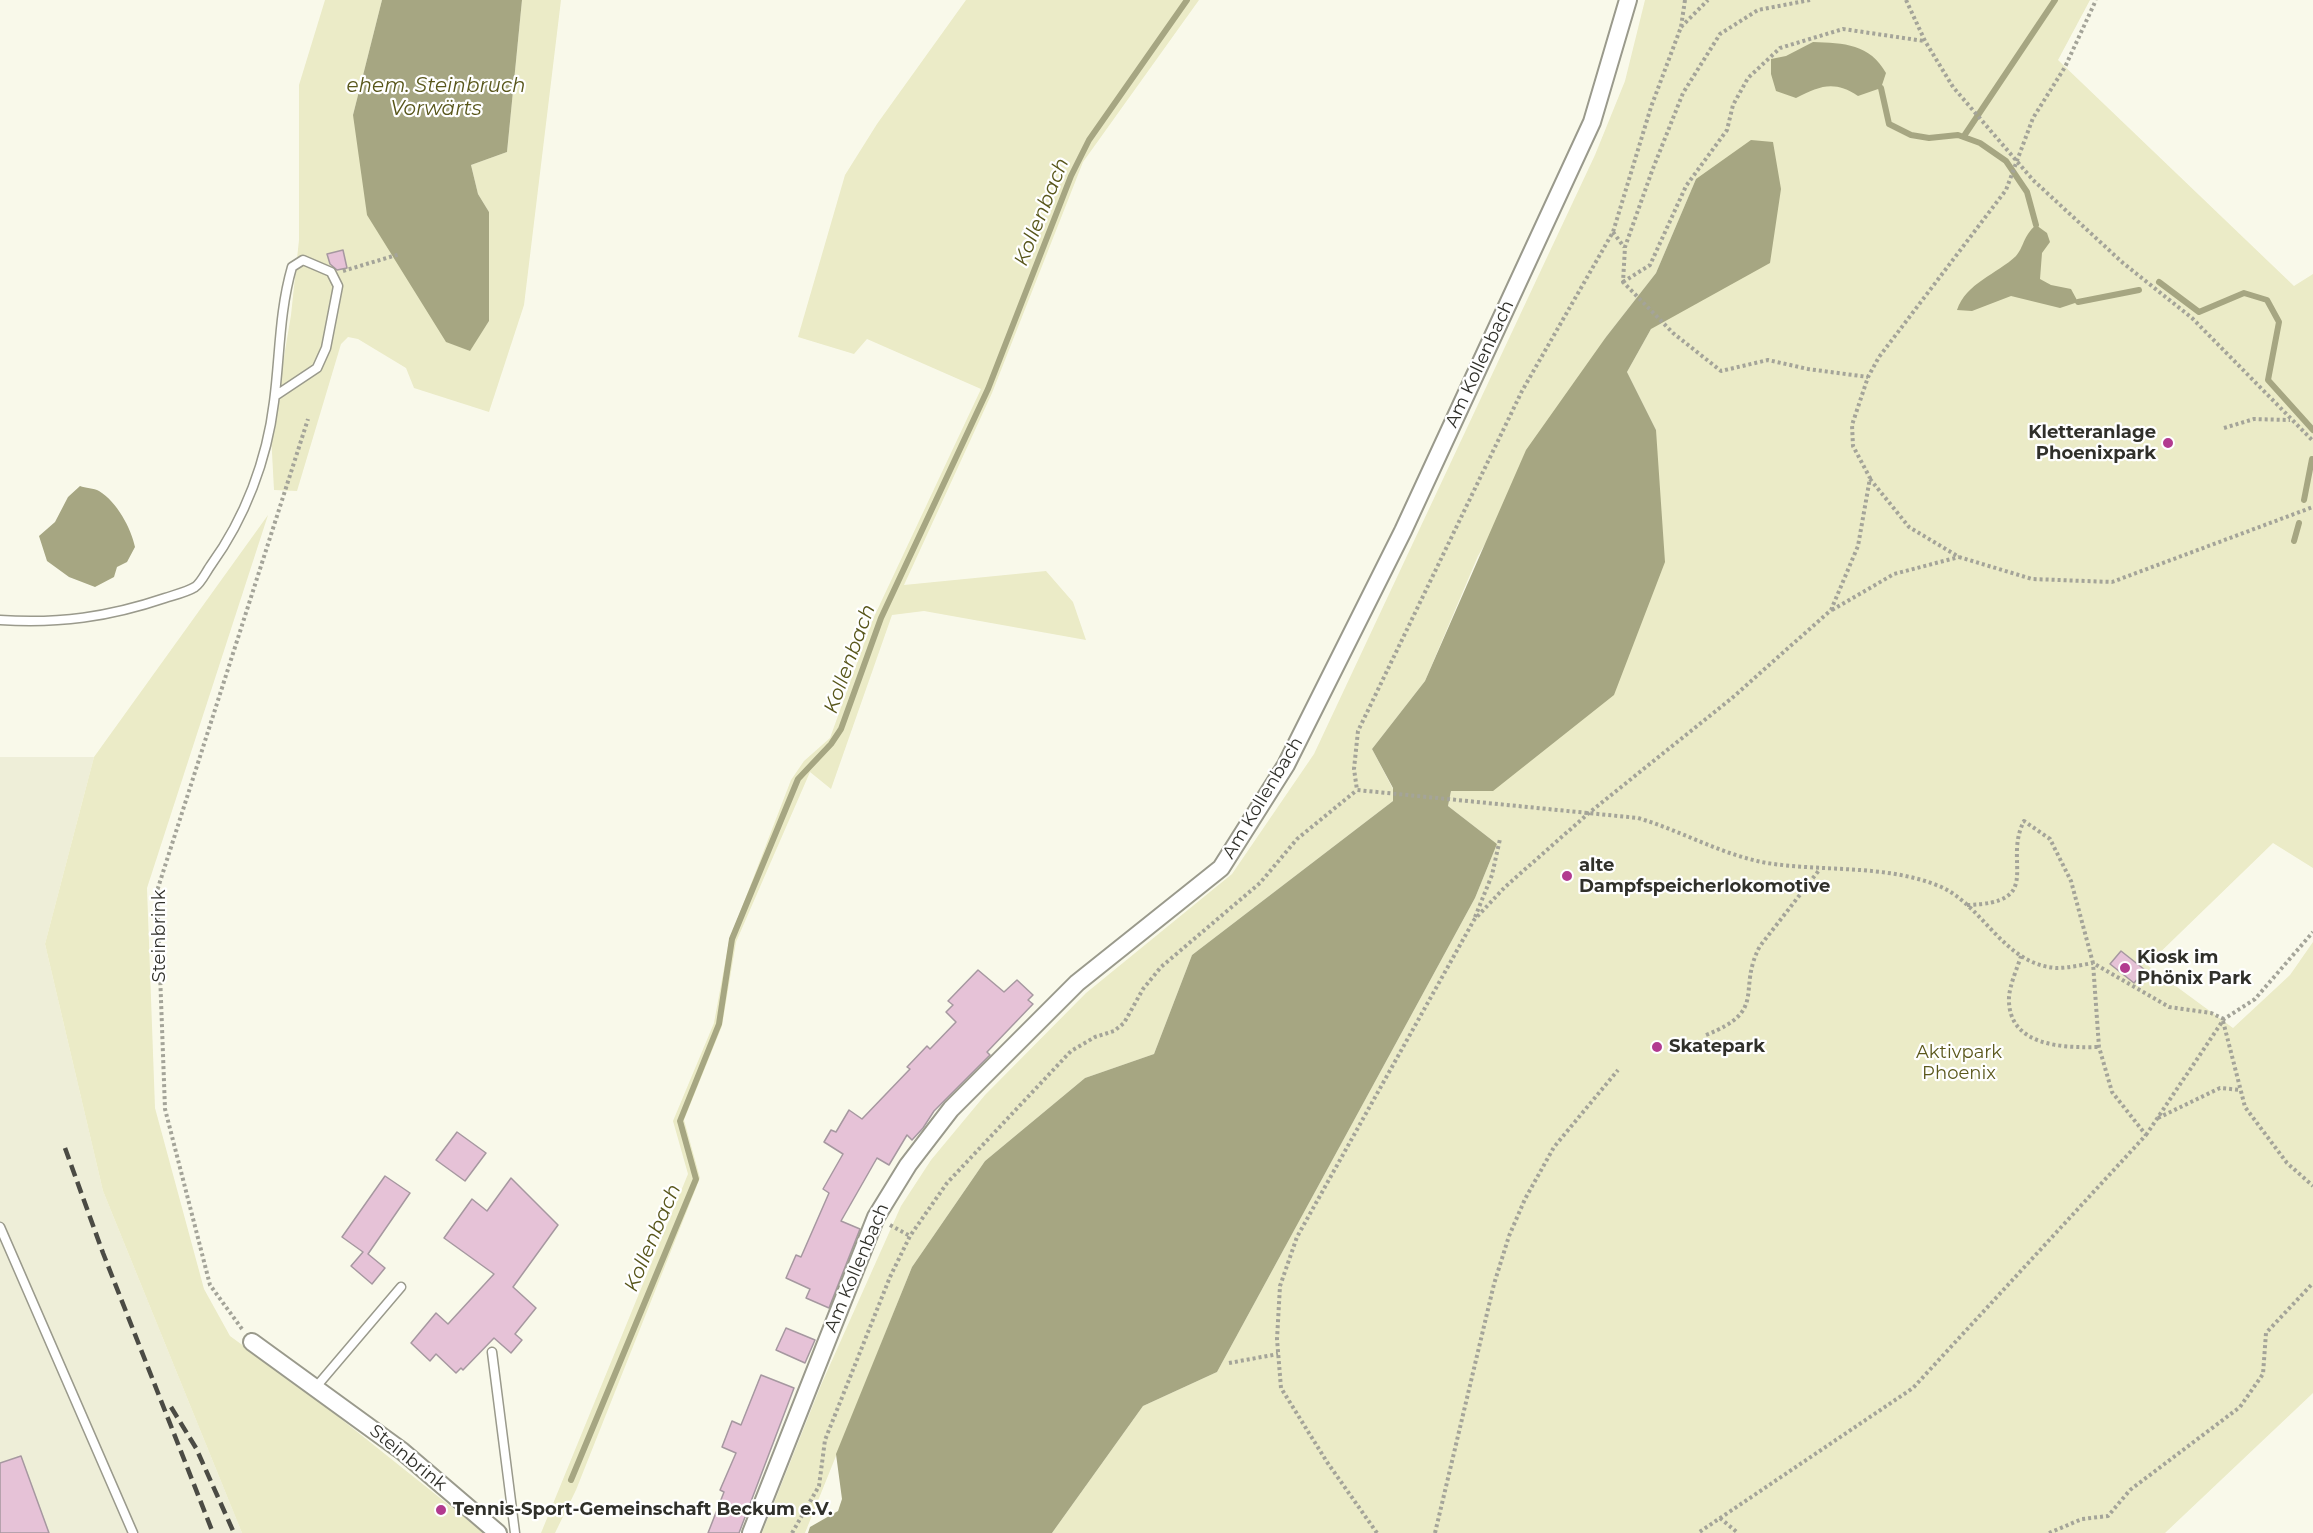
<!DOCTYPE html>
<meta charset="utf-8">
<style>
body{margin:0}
canvas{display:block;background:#f9f9ea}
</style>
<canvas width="2313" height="1533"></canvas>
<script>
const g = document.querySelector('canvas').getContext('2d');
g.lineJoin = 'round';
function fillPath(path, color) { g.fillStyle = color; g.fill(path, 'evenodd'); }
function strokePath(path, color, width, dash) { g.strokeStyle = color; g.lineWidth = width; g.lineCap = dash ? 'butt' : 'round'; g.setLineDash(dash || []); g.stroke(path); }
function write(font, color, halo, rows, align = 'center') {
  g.font = font + ' Montserrat,sans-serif'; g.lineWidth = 4.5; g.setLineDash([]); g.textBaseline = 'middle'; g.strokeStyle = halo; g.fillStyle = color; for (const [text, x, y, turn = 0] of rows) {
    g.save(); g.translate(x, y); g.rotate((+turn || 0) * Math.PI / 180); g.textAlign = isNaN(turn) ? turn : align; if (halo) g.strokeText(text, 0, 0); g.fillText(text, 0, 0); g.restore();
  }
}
const built = new Path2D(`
 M0,757h94l-49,187 58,247 139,342h-242z`);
const green = new Path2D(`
 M325,0h57l-29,115 116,236 20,-30v-109l-11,-18 -7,-29 36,-13 15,-152h39l-37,305 -35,107 -75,-24 -8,-20 -48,-29 -10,-2 -7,7 -44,147 -23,-1 -3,-56 20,-119 8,-75v-155z
 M966,0h233l-116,162 -91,231 -88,192 142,-14 27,31 13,38 -162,-29 -32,4 -61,174 -21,-17 -74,170 -14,84 -38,94 16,58 -124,312 -21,43h-14l147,-359 -15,-53 41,-98 15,-82 62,-161 13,-19 26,-23 43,-119 108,-230 -114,-50 -13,15 -56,-17 47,-162 32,-51z
 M1645,0h445l-32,60 236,226 19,-12v594l-40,-25 -126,122 86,63 57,-53 23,-33v451l-148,140h-1113l91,-127 74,-34 258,-474 22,-54 -49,-38 3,-15 205,-361 -29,-58 24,-43 45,-150 -40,94 -50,64 -128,219 -53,125 -53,68 21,40v12l-201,154 -38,99 -69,24 -100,83 -73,106 -107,266h-43l59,-148 80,-179 30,-46 54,-65 101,-102 146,-119 82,-120 281,-599 30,-74z
 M268,515l-121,373 8,220 49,181 26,47 86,63 168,134h-242l-139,-342 -58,-247 49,-187z`);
const water = new Path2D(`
 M382,0h140l-15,152 -36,13 7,29 11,18v109l-19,30 -24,-9 -79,-127 -14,-100z
 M1813,42c31,1 57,2 73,31l-5,15 -23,8c-24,-16 -38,-10 -62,2l-20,-7 -5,-17v-15l15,-3z
 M1751,140l22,2 8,47 -11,74 -119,66 -24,43 29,58 9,132 -51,133 -121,96h-42l-3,15 49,38 -22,54 -258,474 -74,34 -91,127h-244l2,-6 28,-16 4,-12 -6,-45 76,-187 73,-106 100,-83 69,-24 38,-99 201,-154v-13l-21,-39 53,-68 101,-231 80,-113 50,-64 40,-94z
 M2036,225l11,8 3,9 -8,11 -2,26 11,6 20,4 7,13 -18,6 -49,-12 -39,15 -15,-1c9,-27 40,-36 59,-54 8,-9 7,-20 20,-31z
 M80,486c5,2 14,2 19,5 18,11 32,37 36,56l-8,15 -10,5 -3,10 -19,10 -26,-10 -22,-16 -8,-25 16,-14 13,-25z`);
const stream = new Path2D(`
 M1881,88l8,36 22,11 18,3 29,-3 22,8 26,18 21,31 9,33
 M1964,136l91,-136
 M2159,282l40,30 45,-19 23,7 12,22 -11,58 45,50
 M2078,302l61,-12
 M2304,500l8,-41
 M2294,541l5,-18
 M571,1480l125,-301 -16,-58 39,-97 13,-85 66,-160 33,-35 10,-15 40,-111 107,-229 83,-213 18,-36 98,-140`);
const building = new Path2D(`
 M343,250l4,18 -10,2 -7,-6 -3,-10z
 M2121,951l24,19 -11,13 -24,-19z
 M978,970l26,22 13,-12 16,15 -5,5 5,4 -46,48 3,3 -56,56 -11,17 -11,12 -5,-5 -18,30 -12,-7 -36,63 19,8 -31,79 -23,-10 4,-9 -24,-11 10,-23 5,2 28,-64 -6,-4 20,-35 -19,-12 7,-12 5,2 13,-22 13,9 48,-50 -3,-2 20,-21 3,3 26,-27 -10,-10 7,-7 -5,-4z
 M457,1132l29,21 -21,28 -29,-21z
 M385,1176l25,17 -42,61 17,14 -13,16 -21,-18 12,-14 -21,-15z
 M511,1178l47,47 -45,62 23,21 -21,26 7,6 -11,13 -17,-15 -31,32 -2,-2 -5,5 -20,-19 -6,7 -19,-18 25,-30 12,11 46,-50 -50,-36 28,-39 15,12z
 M786,1328l29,12 -10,23 -29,-13z
 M761,1375l33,13 -55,145h-31l16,-41 -4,-2 16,-37 -14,-6 10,-26 9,4z
 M21,1456l28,77h-49v-70z`);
const path = new Path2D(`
 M1685,0l-4,27 -30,80 -38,125 -91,159 -164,340 -4,38 3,21 281,28c44,13 84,37 129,45 57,9 118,1 172,23 45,19 64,79 118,82 11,0 24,-3 36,-5l6,84 13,45 34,43 -233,253 -215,145
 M1810,0l-52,10 -38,24 -37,59 -31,78 -27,76 -2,35 50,51 48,38 47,-11 40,9 60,8
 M1906,0l19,41 28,46 80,93 90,83 69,55 121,123
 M1681,27l27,-27
 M1613,232l11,15
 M343,271l57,-17
 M1623,282l27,-17 36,-79 41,-56 6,-25 15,-27 32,-30 63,-19 81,12
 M2224,428l30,-9 36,1
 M1870,479l39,48 50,30 73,22 80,3 201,-75
 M1832,610l62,-36 65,-17
 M1967,905c79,-2 35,-42 57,-84l26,18 21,42 22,82 76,44 42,6 13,6
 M1475,917l17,-42 8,-36
 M2021,956c-4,13 -11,28 -12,41 -2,50 55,51 90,50
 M2223,1021l22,86 42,56 26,23
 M1706,1035c63,-25 30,-44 54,-89l60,-77
 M2158,1118l62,-30 21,2
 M2146,1135l78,-116 31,-20 58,-67
 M890,1225l20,11
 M242,1329l-32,-44 -45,-176 -8,-218 151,-472
 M1229,1363l49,-9
 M1720,1518l18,15
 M792,1533l27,-47 6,-46 65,-163 20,-41 37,-53 124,-132 24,-14 19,-6 10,-8 19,-34 18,-22 99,-84 37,-44 60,-49
 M1377,1533l-50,-71 -46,-74 -4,-49 3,-53 17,-49 177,-317 31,-33 85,-75 142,-114 99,-88 27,-64 12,-68 -17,-32 -1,-21 16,-48 11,-20 127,-167 27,-72 32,-51 31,-67
 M1435,1533l59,-249 15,-48 16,-37 29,-52 64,-77
 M2049,1533l33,-14 26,-3 22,-26 110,-83 23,-33 3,-41 47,-50`);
const service = new Path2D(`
 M0,620c58,4 109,-3 165,-22 9,-3 22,-6 30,-11 6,-4 11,-15 16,-22 34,-47 56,-105 63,-163 6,-45 5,-90 18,-135l11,-7 28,12 7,14 -12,62 -9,20 -42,28
 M0,1227l133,306
 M492,1352l23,181
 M316,1387l85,-100`);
const minor = new Path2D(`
 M252,1342l150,109 96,82
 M751,1533l125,-316 32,-52 43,-56 126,-126 144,-115 65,-103 117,-234 189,-409 36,-122`);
const rail = new Path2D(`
 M65,1148l38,105 110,280
 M171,1407l25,41 38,85`);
const markers = [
 [2168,443,6,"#b23a8f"],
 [1567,876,6,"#b23a8f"],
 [2125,968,6,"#b23a8f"],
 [1657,1047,6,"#b23a8f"],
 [441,1510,6,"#b23a8f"]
];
const streetNames = [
 ["Am Kollenbach",1480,364,-65],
 ["Am Kollenbach",1263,798,-59],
 ["Steinbrink",160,936,-90],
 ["Am Kollenbach",857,1268,-67],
 ["Steinbrink",408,1458,39]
];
const poiNames = [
 ["Kletteranlage",2156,433,"right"],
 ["Phoenixpark",2156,454,"right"],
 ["alte",1579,866],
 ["Dampfspeicherlokomotive",1579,887],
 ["Kiosk im",2137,958],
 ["Phönix Park",2137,979],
 ["Skatepark",1669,1047],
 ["Tennis-Sport-Gemeinschaft Beckum e.V.",453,1510]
];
const parkNames = [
 ["Aktivpark",1959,1053],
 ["Phoenix",1959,1074]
];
const waterNames = [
 ["ehem. Steinbruch",436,86],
 ["Vorwärts",436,109],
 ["Kollenbach",1042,212,-68],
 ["Kollenbach",850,659,-70],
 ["Kollenbach",653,1238,-67]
];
fillPath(built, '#eeeed8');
fillPath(green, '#ebebc7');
fillPath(water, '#a6a682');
strokePath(stream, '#a6a682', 6);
fillPath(building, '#e6c2d7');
strokePath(building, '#a698a0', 1.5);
strokePath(service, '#9a9a8c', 11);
strokePath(minor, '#9a9a8c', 20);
strokePath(path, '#a4a499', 4, [3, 3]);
strokePath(service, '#fff', 8);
strokePath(minor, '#fff', 16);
strokePath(rail, '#4b4b44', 4.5, [12, 6]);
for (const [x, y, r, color] of markers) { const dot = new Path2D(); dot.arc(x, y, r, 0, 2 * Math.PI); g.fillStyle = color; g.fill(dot); strokePath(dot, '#fff', 2); }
write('18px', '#30302a', '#fff', streetNames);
write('bold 18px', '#30302a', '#fff', poiNames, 'left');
write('18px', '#5b581c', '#fff', parkNames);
write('italic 20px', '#58561a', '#fff', waterNames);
</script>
